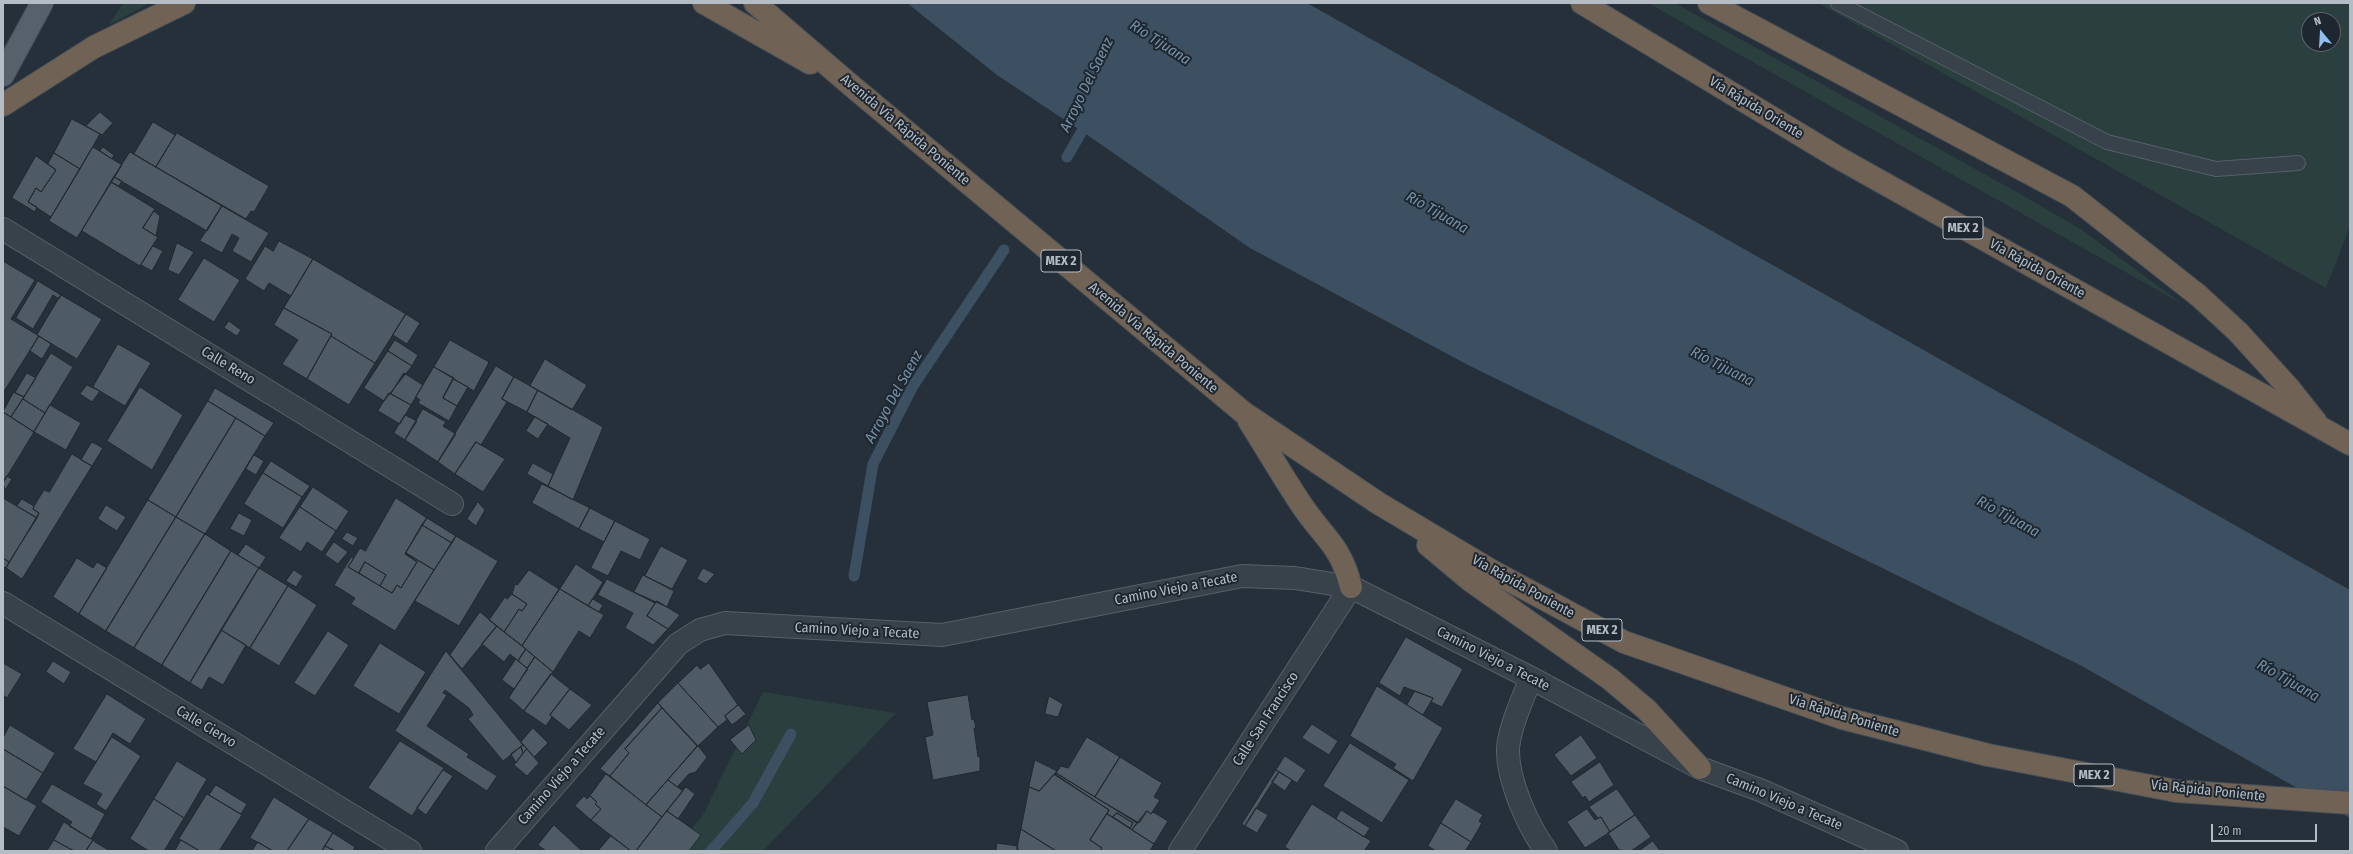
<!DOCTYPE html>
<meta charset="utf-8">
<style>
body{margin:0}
#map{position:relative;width:2353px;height:854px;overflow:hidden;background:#25303a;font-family:"Fira Sans Condensed",sans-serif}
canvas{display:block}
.frame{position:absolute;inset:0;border:4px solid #b4bdc6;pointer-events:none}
.north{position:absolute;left:2301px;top:12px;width:40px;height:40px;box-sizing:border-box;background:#1e2730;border:1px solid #5a636c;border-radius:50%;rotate:342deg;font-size:11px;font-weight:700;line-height:16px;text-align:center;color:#b4bdc6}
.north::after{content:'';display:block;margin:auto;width:14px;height:18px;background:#90bfef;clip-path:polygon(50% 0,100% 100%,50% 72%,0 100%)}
.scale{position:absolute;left:2211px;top:824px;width:106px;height:18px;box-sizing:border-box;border:2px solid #b4bdc6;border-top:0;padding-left:5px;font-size:12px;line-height:14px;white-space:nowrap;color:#b4bdc6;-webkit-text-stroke:3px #1e2730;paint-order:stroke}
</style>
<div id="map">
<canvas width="2353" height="854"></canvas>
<div class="frame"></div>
<div class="north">N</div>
<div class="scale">20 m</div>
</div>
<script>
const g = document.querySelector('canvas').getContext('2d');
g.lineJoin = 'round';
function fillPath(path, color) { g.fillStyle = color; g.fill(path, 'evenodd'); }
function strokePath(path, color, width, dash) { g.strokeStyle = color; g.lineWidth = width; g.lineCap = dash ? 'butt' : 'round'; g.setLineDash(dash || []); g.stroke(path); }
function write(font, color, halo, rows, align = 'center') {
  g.font = font + ' "Fira Sans Condensed",sans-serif'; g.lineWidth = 4; g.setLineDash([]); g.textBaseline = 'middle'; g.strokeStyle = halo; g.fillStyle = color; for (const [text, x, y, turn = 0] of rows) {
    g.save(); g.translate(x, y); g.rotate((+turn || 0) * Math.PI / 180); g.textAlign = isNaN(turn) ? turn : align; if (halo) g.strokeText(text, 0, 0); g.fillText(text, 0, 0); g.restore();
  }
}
const green = new Path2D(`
 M123,3h27l-41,22z
 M1648,3h27l342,189 65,38 102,75z
 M1818,3h532v223l-24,62zM2309,20h24v24h-24z
 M763,692l133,21 -133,138h-90l30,-36z`);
const water = new Path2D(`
 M907,3h400l1043,587v228l-270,-153 -612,-300 -218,-117 -167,-116 -86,-57z`);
const stream = new Path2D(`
 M1067,157l22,-38
 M854,576l19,-112 40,-78 91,-136
 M711,851l42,-48 38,-69`);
const building = new Path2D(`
 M100,112l13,11 -11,12 -16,-9z
 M72,119l28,15 -20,35 -26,-16z
 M153,122l22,13 -19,32 -22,-13z
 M177,133l92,53 -15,26 -3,-1 -5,8 -90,-52z
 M93,147l29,18 -45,73 -28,-17z
 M103,147l11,8 -2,4 -12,-8z
 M130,152l92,54 -15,25 -93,-54z
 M54,153l26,16 -29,48 -23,-15 8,-14 5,4 15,-22 -8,-6z
 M36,156l20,14 -15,22 -5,-4 -8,14 9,5 -2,5 -23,-14z
 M114,177l8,4 -3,5 -8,-4z
 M111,182l44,27 -12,19 15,9 -18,29 -58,-35z
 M222,206l47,27 -18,29 -19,-11 7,-13 -7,-4 -10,19 -22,-12z
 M154,211l6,5 -4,20 -13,-8z
 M279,241l34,18 -22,37 -22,-13 -5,8 -19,-12 20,-33 8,5z
 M177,243l17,9 -15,23 -11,-5z
 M153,246l10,5 -11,20 -11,-6z
 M204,258l36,22 -26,42 -36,-22z
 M313,259l93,55 -31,49 -44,-27 1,-2 -48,-26z
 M3,261l32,19 -24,39 28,17 -36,57z
 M38,281l23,14 -2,4 -6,-4 -20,34 -17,-11z
 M61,295l41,24 -25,40 -40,-24z
 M284,308l48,26 -25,45 -25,-15 16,-24 -24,-15z
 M406,314l14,9 -13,21 -14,-9z
 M229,321l12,9 -4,6 -13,-8z
 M39,336l12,8 -9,15 -12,-8z
 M331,336l44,27 -26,42 -42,-26z
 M395,340l23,15 -6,11 -24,-15z
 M450,340l39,22 -15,29 -40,-24z
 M118,344l33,19 -26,43 -32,-19z
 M388,351l24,15 -28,35 -20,-13z
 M51,353l22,14 -28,46 -22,-14z
 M545,359l42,26 -15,25 -42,-24z
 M496,366l18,11 -12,22 5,3 -26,43 -5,-3 -21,32 -17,-12z
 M434,367l20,11 -11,20 14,8 -8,15 -31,-18 2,-3 -4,-3z
 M27,373l9,5 -12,19 -9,-4z
 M404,373l19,12 -12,20 -20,-11z
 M514,377l24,13 -11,22 -25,-13z
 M453,379l15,8 -11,19 -14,-8z
 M87,385l13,6 -8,11 -12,-8z
 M140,387l43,28 -31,55 -45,-29z
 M215,388l59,35 -9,13 -57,-35z
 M538,390l65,37 -30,73 -25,-14 22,-48 -43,-26z
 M14,392l10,5 -13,20 -8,-5z
 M389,393l22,12 -11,19 -22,-13z
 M23,399l22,14 -11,19 -23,-15z
 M208,401l28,17 -60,99 -28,-17z
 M50,405l31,18 -15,27 -32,-18z
 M423,409l23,13 -3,4 13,8 -18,28 -33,-22z
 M3,412l31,20 -31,51z
 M405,415l12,6 -12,19 -11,-7z
 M535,417l13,7 -10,15 -12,-8z
 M236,418l29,18 -60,98 -29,-17z
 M92,442l11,6 -11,18 -11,-6z
 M476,442l29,17 -22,33 -28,-18z
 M72,454l20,12 -70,113 -16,-11 33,-55 -6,-4 1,-3 10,-16 5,2z
 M254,455l10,6 -8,14 -10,-6z
 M271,461l39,25 -8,11 -39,-24z
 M533,463l20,11 -5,12 -21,-12z
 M263,473l39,24 -19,31 -39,-24z
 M7,476l5,3 -7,11 -2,-7z
 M542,484l48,24 -11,21 -47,-26z
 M313,487l36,24 -13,20 -36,-24z
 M3,498l34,20 -28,44 -6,-4z
 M396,498l31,20 -22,36 12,8 -16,26 -4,-3 -5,8 -12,-7 6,-11 -21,-13 -6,11 -11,-6 12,-19 5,3z
 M22,499l12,7 -1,3 6,4 -2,5 -20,-12z
 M148,500l28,17 -70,114 -27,-17z
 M478,502l7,8 -9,16 -9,-7z
 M106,505l20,12 -9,14 -19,-12z
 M300,507l36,24 -14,21 -15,-10 -6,10 -22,-14z
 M590,508l25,13 -11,21 -25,-13z
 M239,513l13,7 -8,16 -14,-7z
 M176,517l29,17 -71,114 -28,-17z
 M427,518l29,18 -4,7 -30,-18z
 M615,521l35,18 -10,21 -19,-9 -13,25 -17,-8z
 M422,525l30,18 -18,27 -28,-17z
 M347,532l11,6 -5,8 -11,-7z
 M205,534l26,17 -69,114 -28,-17z
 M456,536l42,25 -39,65 -44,-25z
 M334,542l14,10 -10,12 -13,-9z
 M246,544l20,13 -7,11 -21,-13z
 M661,546l27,14 -16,29 -27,-13z
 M231,551l28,17 -69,115 -28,-18z
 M406,553l28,17 -39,61 -44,-27 4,-6 -21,-13 17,-28 3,1 -6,9 44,26 5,-8 4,3 16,-26z
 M3,558l6,4 -3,6 -3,-1z
 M77,558l16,10 4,-6 10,6 -28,46 -26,-17z
 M365,562l21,13 -6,11 -21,-13z
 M576,564l27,18 -15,24 -28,-17z
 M259,568l29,18 -38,62 -29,-18z
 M703,568l12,6 -9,10 -9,-5z
 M294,570l9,6 -7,11 -10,-6z
 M529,570l30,19 -37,57 -18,-14 15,-23 3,2 5,-7 -15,-10 3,-10 2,1z
 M643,575l31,16 -7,16 -33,-15z
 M607,579l48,24 -8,13 21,13 -15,16 -28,-17 8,-15 -35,-18z
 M288,586l29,19 -38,61 -29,-18z
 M560,589l44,26 -14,23 -11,-7 -26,41 -31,-26z
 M512,594l15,10 -5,7 -3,-2 -15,23 -15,-12 16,-23 2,2z
 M593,599l10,6 -4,7 -11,-6z
 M657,601l23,14 -12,14 -21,-13z
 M480,612l17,14 -35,43 -12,-14z
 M497,626l29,23 -8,12 -8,-7 -6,8 -22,-18z
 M221,630l25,15 -23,40 -14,-8 -7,13 -12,-7z
 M328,631l21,14 -34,51 -21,-13z
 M1406,637l57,32 -21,38 -11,-5 2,-4 -29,-11 -4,9 -21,-13z
 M380,643l46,29 -27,42 -46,-28z
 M526,649l9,8 -8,11 -9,-7z
 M446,651l77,94 -20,16 -35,-42 5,-4 -4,-7 -24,-18 -2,3 4,2 -20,31 42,28 -2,3 30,19 -10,15 -92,-60z
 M535,657l18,15 -29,39 -15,-13z
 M516,659l12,10 -14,20 -12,-9z
 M53,661l18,11 -7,12 -18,-12z
 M3,663l19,11 -15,24 -4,-3z
 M709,663l29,42 -13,11 2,4 -9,7 -40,-44 19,-18 3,4z
 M551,674l19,15 -20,26 2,2 -6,9 -22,-15z
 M678,683l40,44 -20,19 -40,-43z
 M1377,686l66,42 -30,53 -20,-13 3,-4 -46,-28z
 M570,689l22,16 -23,25 -19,-15z
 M1415,691l18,7 -10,17 -16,-10z
 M107,694l39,25 -16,25 -17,-11 -17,29 -23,-13z
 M968,695l4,25 2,-1 2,9h-2l4,29 2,-1v15l-47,9 -8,-43 8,-2 -6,-33z
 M1049,696l14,8 -5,13 -13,-3z
 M658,703l4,5 -37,41 4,4 -19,23 -10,-7z
 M738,705l8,9 -14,11 -7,-9z
 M662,708l35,38 -51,59 -36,-29 19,-23 -4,-4z
 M1312,724l26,17 -9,14 -27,-17z
 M10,725l45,28 -12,20 -40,-24v-11z
 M749,725l7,15 -14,14 -12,-14z
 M533,728l15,15 -14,14 -13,-15z
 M1581,735l16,23 -26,18 -17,-21z
 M112,737l29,19 -35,55 -10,-7 6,-10 -19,-10z
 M1087,737l33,20 -25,40 -39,-24 5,-7 7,2z
 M400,741l44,27 -32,48 -44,-28z
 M1350,743l59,37 -27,43 -59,-37z
 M523,745l4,4 -4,4 -2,-6z
 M698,746l9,11 -11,15 -7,2 -12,13 -9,-7z
 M521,747l2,6 -7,10 -5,-9z
 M3,749l40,24 -17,27 -23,-14z
 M527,749l12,14 -12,13 -13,-11z
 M1285,756l21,14 -9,13 -21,-13z
 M1120,757l42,26 -8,14 6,3 -9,14 -4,-3 -8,12 -44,-26z
 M1035,760l22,11 -18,20 -10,-4z
 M177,761l30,18 -23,39 -30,-19z
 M1600,762l14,23 -25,17 -4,-6 -2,2 -12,-16z
 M443,770l10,6 -27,39 -9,-7z
 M1276,770l3,2 -34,54 -3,-2z
 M1279,772l13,8 -7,11 -13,-9z
 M1056,773l39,24 42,26 -5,7 -2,-2 3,-5 -16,-10 -4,4 -6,-3 2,-4 -54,-35z
 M606,774l56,43 -26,34h-5l-40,-31 10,-11 -6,-5 2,-2 -7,-6z
 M1055,774l54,36 -19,30 12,8 -2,3h-44l-35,-22 8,-42 10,4z
 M668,780l15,11 -21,26 -16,-12z
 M52,784l53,30 -14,25 -22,-13 3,-4 -31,-20z
 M216,785l31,19 -6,10 -32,-19z
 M3,786l34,20 -18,30 -16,-9z
 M686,787l9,7 -17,25 -11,-8z
 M1617,789l18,26 -25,17 -9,-15 -3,1 -9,-11z
 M207,794l35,21 -23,36h-19l-21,-12z
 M584,796l3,3 3,-3 7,6 -2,2 6,5 -10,11 -16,-14z
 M274,797l35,22 -22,32h-14l-23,-13z
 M154,799l30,19 -20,33h-15l-19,-12z
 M1456,799l27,16 -4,6 3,2 -11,19 -30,-19z
 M1312,804l59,37 -7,10h-73l-6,-4z
 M1256,808l12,7 -11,18 -12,-7z
 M1587,809l8,11 6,-3 9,15 -25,16 -18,-26z
 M1341,810l29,18 -6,9 -28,-18z
 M667,811l34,24 -12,16h-53z
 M1147,811l4,3 2,-2 15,9 -14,23 -22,-14z
 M1117,813l16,10 -3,5 -17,-11z
 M1107,814l47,30 -4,7h-50l2,-3 -12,-8z
 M1635,815l16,22 -20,14 -12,-1 -11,-17z
 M309,819l24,14 -11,18h-35z
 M64,822l29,18 -7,11h-12l-20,-11z
 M1441,823l30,19 -6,9h-29l-8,-5z
 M554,825l28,26h-36l-8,-6z
 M1021,829l35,22h-35l-4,-2z
 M333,833l22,14 -2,4h-18l-10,-5z
 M611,836l20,15h-33z
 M54,840l20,11h-27z
 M93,840l2,2 15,9h-24z
 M181,840l19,11h-25z
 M1653,841l7,10h-21z
 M258,842l15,9h-21z
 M997,843l21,3 -1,5h-21z
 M325,846l10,5h-13z`);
const lane = new Path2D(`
 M1838,3l269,139 109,27 82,-6`);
const street = new Path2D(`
 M3,229l449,275
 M3,603l407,248
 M1531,678c-8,20 -21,48 -23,70 -1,32 20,78 38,103
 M497,851l181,-207 22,-14 25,-7 217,12 300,-59 53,2 56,9 180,91 169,90 60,22 137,61
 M1180,851l171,-264`);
const primary = new Path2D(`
 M3,75l39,-72`);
const highway = new Path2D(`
 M704,3l106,60
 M755,3l98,84 391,326 134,90 114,68 132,71 218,76 146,37 188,36 174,12
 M1582,3l255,154 513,287
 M1709,3l363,193 127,100 39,36 51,56 27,34
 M3,105l91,-58 90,-44
 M1249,421c18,28 35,58 54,86 22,32 38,39 48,80
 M1428,545l43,36 139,98 37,31 53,58`);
const shields = [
 [1963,228,40],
 [1061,261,40],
 [1602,630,40],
 [2094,775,40]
];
const shieldNames = [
 ["MEX 2",1963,228],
 ["MEX 2",1061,261],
 ["MEX 2",1602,630],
 ["MEX 2",2094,775]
];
const streetNames = [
 ["Vía Rápida Oriente",1756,108,31],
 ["Avenida Vía Rápida Poniente",905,130,40],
 ["Vía Rápida Oriente",2037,269,29],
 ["Avenida Vía Rápida Poniente",1153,338,40],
 ["Calle Reno",228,366,31],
 ["Vía Rápida Poniente",1523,587,29],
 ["Camino Viejo a Tecate",1176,589,-11],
 ["Camino Viejo a Tecate",857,631,3],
 ["Camino Viejo a Tecate",1493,659,27],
 ["Vía Rápida Poniente",1844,716,17],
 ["Calle San Francisco",1266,719,-57],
 ["Calle Ciervo",206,727,31],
 ["Camino Viejo a Tecate",562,776,-49],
 ["Vía Rápida Poniente",2208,791,6],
 ["Camino Viejo a Tecate",1784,802,23]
];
const waterNames = [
 ["Río Tijuana",1160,43,33],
 ["Arroyo Del Saenz",1087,85,-64],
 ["Río Tijuana",1437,213,30],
 ["Río Tijuana",1722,367,27],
 ["Arroyo Del Saenz",894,397,-61],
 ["Río Tijuana",2008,517,29],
 ["Río Tijuana",2288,681,30]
];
fillPath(green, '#2a3f3e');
fillPath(water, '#3c5062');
strokePath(stream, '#3c5062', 11);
fillPath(building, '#4e5b65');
strokePath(building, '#202932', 1);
strokePath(lane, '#576069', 16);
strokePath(street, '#576069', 24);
strokePath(primary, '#424b54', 24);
strokePath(highway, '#444d56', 24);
strokePath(lane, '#38424b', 14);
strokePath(street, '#38424b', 22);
strokePath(primary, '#57616b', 22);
strokePath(highway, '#706356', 22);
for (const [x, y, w] of shields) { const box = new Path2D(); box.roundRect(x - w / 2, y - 11, w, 22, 3); g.fillStyle = '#1e2730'; g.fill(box); strokePath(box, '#b4bdc6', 1); }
write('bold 13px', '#b4bdc6', null, shieldNames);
write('14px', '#b4bdc6', '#1e2730', streetNames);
write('italic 15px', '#7791a8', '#1e2730', waterNames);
</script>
